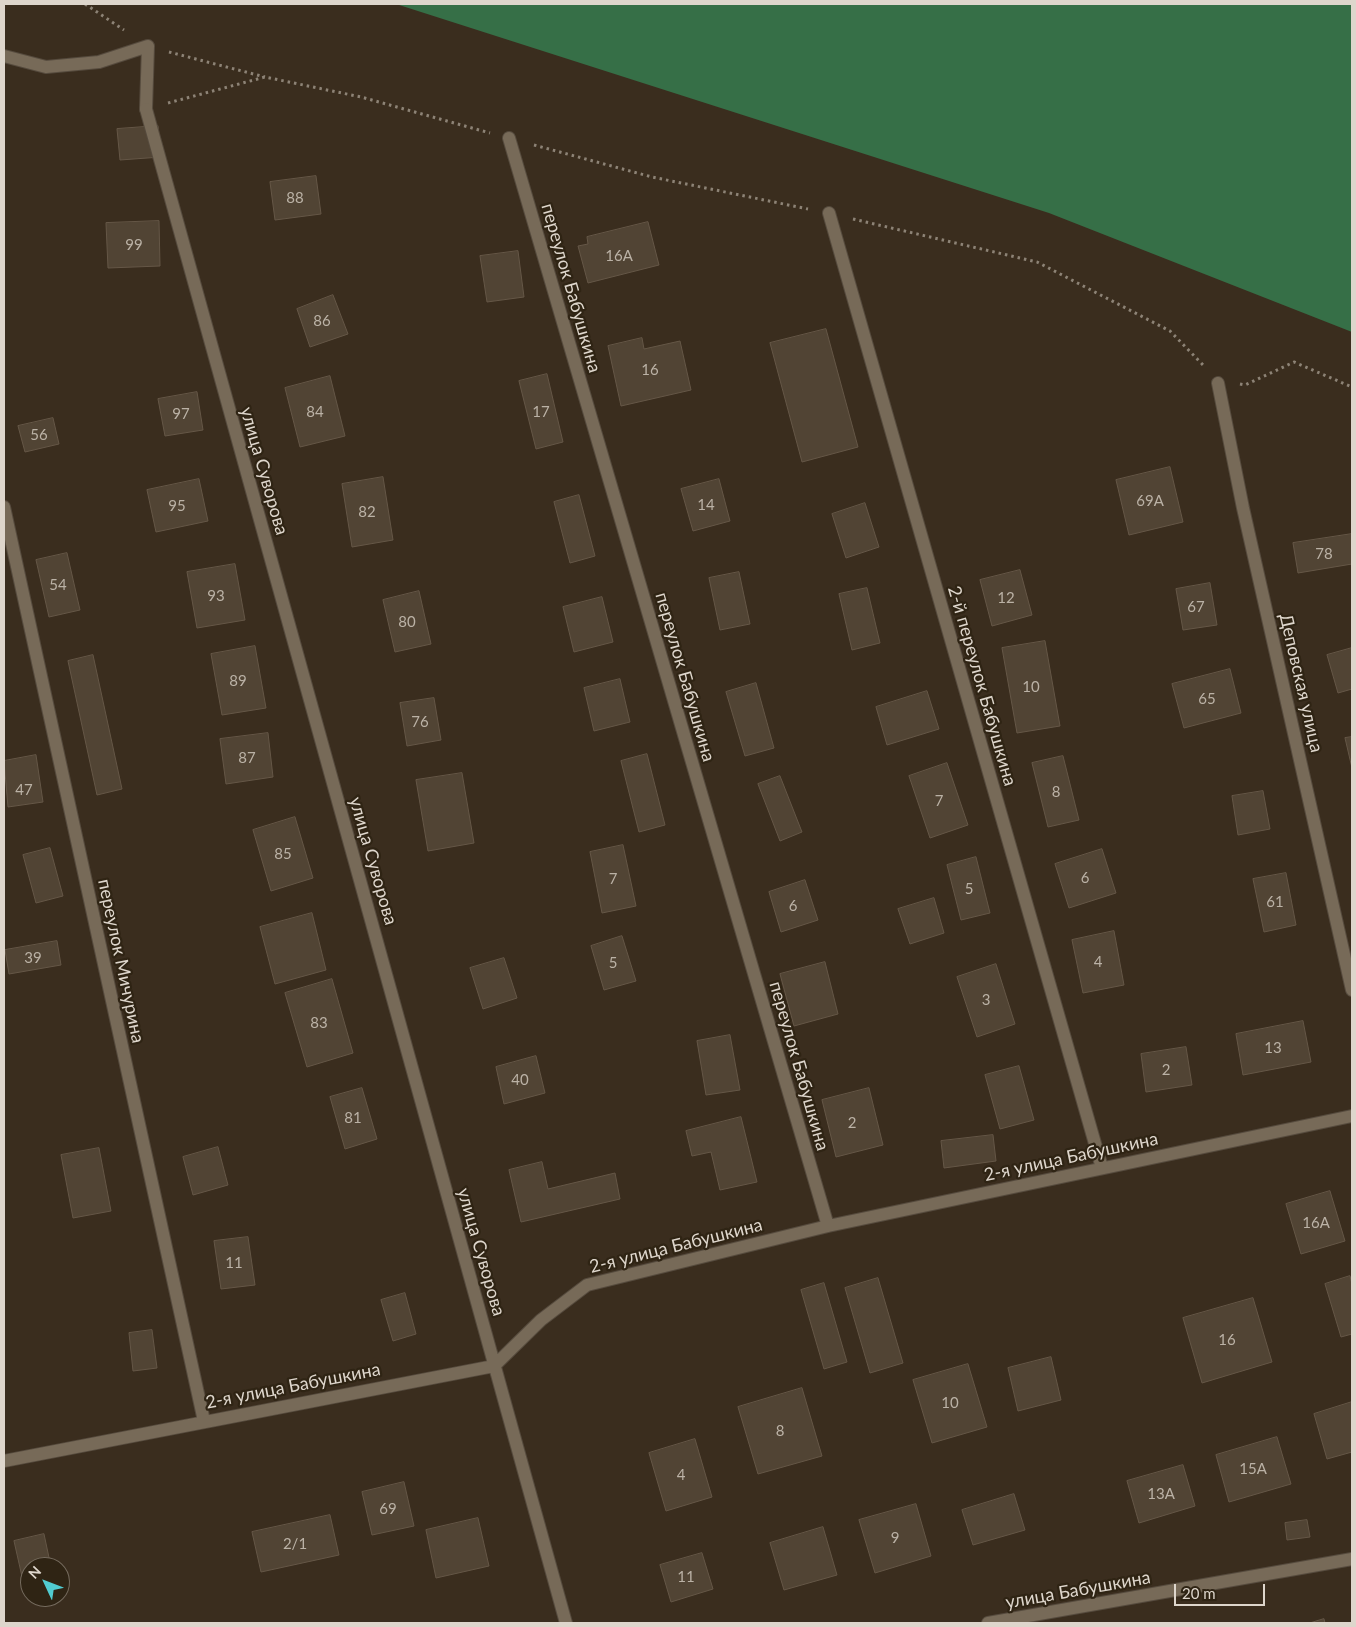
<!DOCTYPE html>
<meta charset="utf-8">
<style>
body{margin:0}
#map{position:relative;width:1356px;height:1627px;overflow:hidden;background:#3a2d1e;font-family:Lato,sans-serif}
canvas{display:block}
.frame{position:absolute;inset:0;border:5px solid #ded6cc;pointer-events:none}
.north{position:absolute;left:20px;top:1557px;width:50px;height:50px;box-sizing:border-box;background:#2f2414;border:1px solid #756b5e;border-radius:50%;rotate:313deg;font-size:14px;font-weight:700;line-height:20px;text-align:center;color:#ded6cc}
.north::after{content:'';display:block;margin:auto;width:18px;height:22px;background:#51ccd1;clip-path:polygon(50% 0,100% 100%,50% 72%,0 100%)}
.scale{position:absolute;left:1174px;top:1584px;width:91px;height:22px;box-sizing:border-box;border:2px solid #ded6cc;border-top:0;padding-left:6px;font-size:15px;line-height:18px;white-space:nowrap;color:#ded6cc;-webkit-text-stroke:4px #2f2414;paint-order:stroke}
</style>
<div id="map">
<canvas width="1356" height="1627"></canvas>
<div class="frame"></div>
<div class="north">N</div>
<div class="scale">20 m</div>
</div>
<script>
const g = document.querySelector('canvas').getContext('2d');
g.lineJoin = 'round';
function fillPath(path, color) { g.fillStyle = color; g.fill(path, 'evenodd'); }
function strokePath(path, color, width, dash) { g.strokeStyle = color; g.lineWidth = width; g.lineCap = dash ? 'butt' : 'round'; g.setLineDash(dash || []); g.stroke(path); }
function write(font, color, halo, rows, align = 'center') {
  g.font = font + ' Lato,sans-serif'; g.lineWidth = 4.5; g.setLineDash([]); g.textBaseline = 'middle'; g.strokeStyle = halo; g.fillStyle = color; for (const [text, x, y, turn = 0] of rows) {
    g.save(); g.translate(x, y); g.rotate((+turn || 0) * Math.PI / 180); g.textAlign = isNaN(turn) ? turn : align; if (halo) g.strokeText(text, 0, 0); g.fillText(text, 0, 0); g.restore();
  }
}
const forest = new Path2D(`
 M396,4h956v328l-303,-119z`);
const building = new Path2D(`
 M158,126l3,31 -41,3 -3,-31z
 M316,176l5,38 -46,6 -5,-38z
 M159,221l1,45 -52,2 -2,-45z
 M648,222l11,43 -71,18 -10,-37 10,-2 -1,-7z
 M518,251l6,46 -37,5 -7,-46z
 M333,295l15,39 -38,13 -13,-38z
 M826,329l32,118 -56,15 -32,-119z
 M642,338l2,11 36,-8 11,49 -70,16 -13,-60z
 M547,374l16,68 -27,7 -17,-68z
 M330,376l15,60 -45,11 -15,-59z
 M197,392l6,38 -38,6 -7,-37z
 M53,418l6,26 -34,8 -7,-26z
 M1170,467l13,55 -54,13 -13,-55z
 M383,477l10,63 -41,7 -10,-63z
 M199,479l9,42 -52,11 -9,-42z
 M719,479l11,42 -37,10 -12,-42z
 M579,495l16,61 -25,7 -16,-61z
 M865,503l14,44 -33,11 -14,-44z
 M1352,534v30l-54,9 -5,-30z
 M67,553l13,57 -31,7 -13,-57z
 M235,564l10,56 -48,8 -10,-56z
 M1020,570l12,45 -40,11 -12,-46z
 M739,572l11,52 -30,6 -11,-52z
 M1210,583l7,42 -34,5 -7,-41z
 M867,588l13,55 -28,7 -13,-56z
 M419,591l12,53 -36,8 -12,-52z
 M602,597l11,45 -39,10 -11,-45z
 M1045,641l15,85 -43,7 -15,-85z
 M255,646l11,62 -44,7 -11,-61z
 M1352,648v41l-14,4 -11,-38z
 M93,655l29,134 -25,6 -29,-134z
 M1230,669l11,44 -57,15 -12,-44z
 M620,679l10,43 -36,9 -10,-43z
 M756,683l18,65 -29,8 -19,-64z
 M927,691l12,38 -52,16 -11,-38z
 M434,698l7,42 -34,6 -7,-43z
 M268,733l5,44 -47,7 -6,-45z
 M1352,737v31l-7,-30z
 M647,754l18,71 -26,7 -18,-71z
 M36,755l7,47 -35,5 -4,-46z
 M1063,756l16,64 -31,7 -16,-64z
 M947,763l21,62 -38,13 -21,-62z
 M462,773l12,70 -46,8 -12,-71z
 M780,776l22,56 -22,9 -22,-57z
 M1263,791l7,38 -32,6 -6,-39z
 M295,817l18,61 -42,13 -18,-61z
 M623,845l13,61 -34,7 -12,-61z
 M50,848l13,48 -27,7 -13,-48z
 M1102,849l14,44 -47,15 -14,-44z
 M976,857l14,56 -29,7 -14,-55z
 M1286,873l10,52 -32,7 -11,-53z
 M805,880l13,40 -37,12 -12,-40z
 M934,898l10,35 -34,11 -12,-35z
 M312,913l14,57 -51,14 -15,-57z
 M1114,931l10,54 -41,8 -11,-53z
 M622,936l14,45 -32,9 -13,-44z
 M57,941l4,24 -52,9 -4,-24z
 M504,958l13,40 -34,11 -13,-41z
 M825,962l13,52 -44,12 -14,-52z
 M996,964l19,60 -38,13 -20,-60z
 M332,979l21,74 -46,14 -22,-74z
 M1303,1021l8,41 -68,13 -7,-41z
 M730,1035l10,55 -34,5 -9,-54z
 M1186,1047l6,38 -46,7 -5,-38z
 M536,1056l9,37 -41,11 -8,-37z
 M1019,1066l15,54 -34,9 -15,-54z
 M362,1088l15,51 -32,10 -15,-52z
 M869,1088l14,57 -47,12 -14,-57z
 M741,1117l16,65 -37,8 -9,-38 -19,4 -6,-25z
 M993,1135l3,26 -52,7 -3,-27z
 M218,1147l10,38 -35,10 -10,-38z
 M99,1148l12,63 -38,7 -12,-63z
 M542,1162l6,27 67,-16 5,26 -99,23 -12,-52z
 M1330,1191l15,50 -44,13 -15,-50z
 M248,1237l7,48 -34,4 -7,-48z
 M1350,1276l2,8v50l-11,3 -16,-53z
 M878,1278l25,85 -33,10 -25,-85z
 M824,1283l23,79 -23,7 -23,-79z
 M405,1293l11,41 -23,7 -12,-41z
 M1253,1298l19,64 -70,21 -19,-65z
 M152,1330l5,38 -24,3 -4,-38z
 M1051,1357l10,43 -43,11 -10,-43z
 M968,1364l19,63 -55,16 -19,-63z
 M802,1388l20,68 -64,18 -20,-67z
 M1352,1402v50l-25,7 -13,-45z
 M1277,1437l14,47 -62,18 -13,-47z
 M695,1439l17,58 -46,14 -17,-58z
 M1183,1465l12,41 -56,17 -12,-42z
 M404,1482l10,44 -42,9 -10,-43z
 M1014,1494l11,36 -52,15 -11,-35z
 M916,1504l15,52 -56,17 -16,-53z
 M330,1515l9,40 -78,17 -9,-40z
 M478,1518l11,48 -53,12 -10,-48z
 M1307,1520l3,17 -23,3 -2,-17z
 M823,1527l14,48 -53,15 -14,-47z
 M44,1534l7,33h-21v22l-5,1 -11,-49z
 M702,1553l11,36 -42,13 -11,-37z
 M1324,1619l1,4h-15z`);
const path = new Path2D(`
 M85,4l39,26
 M169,52l96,25
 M168,103l97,-26 96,20 129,36
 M534,145l118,32 156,32
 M853,219l184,43 133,69 35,36
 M1240,384l5,1 49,-23 58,25`);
const service = new Path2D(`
 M4,56l42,11 53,-5 49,-16 -2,63`);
const minor = new Path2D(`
 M146,109l420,1514
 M509,138l319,1088
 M829,213l273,955
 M1218,383l25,125 109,482
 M4,507l200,914
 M4,1461l490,-95 47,-46 46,-35 241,-59 524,-110
 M988,1623l364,-64`);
const numberNames = [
 ["88",295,198],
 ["99",134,245],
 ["16А",619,256],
 ["86",322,321],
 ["16",650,370],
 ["84",315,412],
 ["17",541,412],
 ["97",181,414],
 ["56",39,435],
 ["69А",1150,501],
 ["14",706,505],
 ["95",177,506],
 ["82",367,512],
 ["78",1324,554],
 ["54",58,585],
 ["93",216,596],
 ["12",1006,598],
 ["67",1196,607],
 ["80",407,622],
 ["89",238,681],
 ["10",1031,687],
 ["65",1207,699],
 ["76",420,722],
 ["87",247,758],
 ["47",24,790],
 ["8",1056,792],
 ["7",939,801],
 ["85",283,854],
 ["6",1085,878],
 ["7",613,879],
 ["5",969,889],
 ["61",1275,902],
 ["6",793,906],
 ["39",33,958],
 ["4",1098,962],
 ["5",613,963],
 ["3",986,1000],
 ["83",319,1023],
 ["13",1273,1048],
 ["2",1166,1070],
 ["40",520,1080],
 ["81",353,1118],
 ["2",852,1123],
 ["16А",1316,1223],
 ["11",234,1263],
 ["16",1227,1340],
 ["10",950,1403],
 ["8",780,1431],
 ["15А",1253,1469],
 ["4",681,1475],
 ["13А",1161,1494],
 ["69",388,1509],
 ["9",895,1538],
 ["2/1",295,1544],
 ["11",686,1577]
];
const streetNames = [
 ["переулок Бабушкина",571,288,74],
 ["улица Суворова",264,471,74],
 ["переулок Бабушкина",685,677,74],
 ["Деповская улица",1301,683,77],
 ["2-й переулок Бабушкина",982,686,74],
 ["улица Суворова",373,861,74],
 ["переулок Мичурина",121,961,78],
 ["переулок Бабушкина",799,1066,74],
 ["2-я улица Бабушкина",1071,1157,-12],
 ["2-я улица Бабушкина",676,1246,-14],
 ["улица Суворова",481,1252,74],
 ["2-я улица Бабушкина",293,1386,-11],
 ["улица Бабушкина",1078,1590,-10]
];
fillPath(forest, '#366f47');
fillPath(building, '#514434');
strokePath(building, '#655747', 1);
strokePath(service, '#564b3e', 14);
strokePath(minor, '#564b3e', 14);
strokePath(path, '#8d8376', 3, [2.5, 4]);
strokePath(service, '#776a58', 12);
strokePath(minor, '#776a58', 12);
write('15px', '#bbb2a6', null, numberNames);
write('18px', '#ded6cc', '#2f2414', streetNames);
</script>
